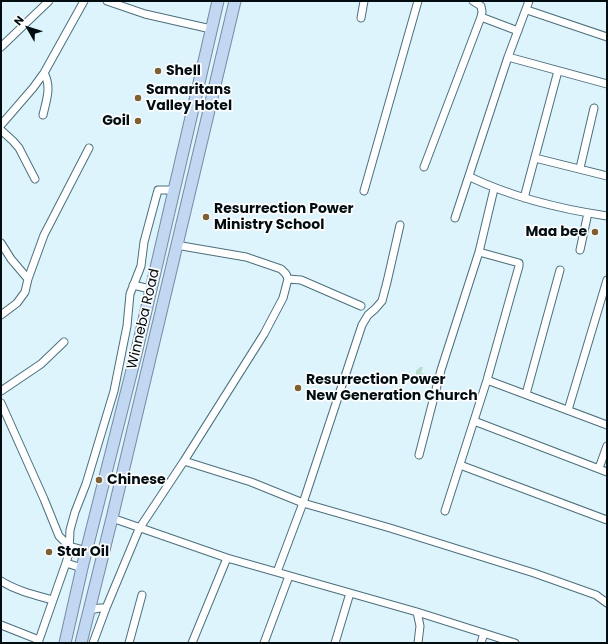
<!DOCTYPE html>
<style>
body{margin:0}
#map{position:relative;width:608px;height:644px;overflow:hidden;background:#ddf4fd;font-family:Poppins,sans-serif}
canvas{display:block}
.frame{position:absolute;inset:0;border:2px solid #020d12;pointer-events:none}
.north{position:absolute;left:8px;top:8px;width:40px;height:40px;-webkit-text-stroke:3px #fdfdfd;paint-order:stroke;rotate:309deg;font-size:11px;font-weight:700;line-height:16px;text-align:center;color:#020d12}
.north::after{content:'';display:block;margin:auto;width:14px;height:18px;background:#020d12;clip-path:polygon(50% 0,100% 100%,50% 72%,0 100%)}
</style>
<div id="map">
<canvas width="608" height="644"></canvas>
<div class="frame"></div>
<div class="north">N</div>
</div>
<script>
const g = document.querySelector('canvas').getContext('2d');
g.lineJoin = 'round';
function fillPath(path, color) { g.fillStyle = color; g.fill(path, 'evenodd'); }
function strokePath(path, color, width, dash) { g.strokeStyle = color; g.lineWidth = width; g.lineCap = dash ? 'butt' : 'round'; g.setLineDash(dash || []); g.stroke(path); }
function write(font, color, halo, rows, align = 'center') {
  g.font = font + ' Poppins,sans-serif'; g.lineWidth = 3.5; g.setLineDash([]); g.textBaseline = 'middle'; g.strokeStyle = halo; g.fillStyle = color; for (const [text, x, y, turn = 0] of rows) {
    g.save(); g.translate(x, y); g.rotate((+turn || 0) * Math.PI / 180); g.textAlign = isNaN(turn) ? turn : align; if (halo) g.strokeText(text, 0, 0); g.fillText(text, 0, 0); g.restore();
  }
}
const green = new Path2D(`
 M420,367h3l-2,6 8,2 -3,9 -7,-2 -3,-4v-7z`);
const minor = new Path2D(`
 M107,1l38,13 66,15
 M473,1l8,5 1,6 -1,5 37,14
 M527,10l80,27
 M361,18l3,-17
 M1,47l48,-46
 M508,57l99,27
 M43,115c3,-14 9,-28 1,-42
 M1,125l32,-37 11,-15 40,-72
 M1,130l12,11 6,7 16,31
 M535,158l72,18
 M424,167l57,-150
 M580,168l14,-60
 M470,177c42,20 90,32 137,39
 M364,191l54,-190
 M524,198l34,-127
 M455,218l53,-161 21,-56
 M1,243l10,16 17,20
 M580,250l8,-37
 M288,279l13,1 60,26
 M133,285l17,4
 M1,315l16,-12 8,-11 3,-13 16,-44 45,-87
 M487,380l120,45
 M1,391l40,-27 23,-22
 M526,394l34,-124
 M1,403l43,96 15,37 10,10 18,5
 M568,410l39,-130
 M474,421l133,51
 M419,455l22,-85 38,-118 15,-63
 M184,461l67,21 52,21 87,25 144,45 62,22 11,8
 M460,465l147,55
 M599,468l8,-22
 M445,511l42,-131 32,-114v-3l-40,-11
 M112,518l115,40 190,54 98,31
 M66,563l3,-10 1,-23 5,-18 11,-28 28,-93 13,-65 3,-32 11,-28 3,-24 14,-52h15
 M277,572l26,-69 59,-178 6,-10 7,-6 7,-8 5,-19 13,-57
 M1,581c16,10 34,14 52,19l13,-37 16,5
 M106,608l33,-79 45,-68 80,-127 19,-36 5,-19 -2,-5 -5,-5 -35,-12 -70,-12
 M89,610l11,-2h6l-13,35
 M417,612l3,14 -2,17
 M1,625l38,15
 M38,643l15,-43
 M129,643l13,-48
 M192,643l35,-85
 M264,643l25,-67
 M335,643l15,-50
 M481,643l3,-10`);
const trunk = new Path2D(`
 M65,643l17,-75 54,-214 82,-353
 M81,643l31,-125 123,-517`);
const markers = [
 [158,71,4,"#7d6033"],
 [138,98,4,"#7d6033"],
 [138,121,4,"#7d6033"],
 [206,217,4,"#7d6033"],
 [595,232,4,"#7d6033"],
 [298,388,4,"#7d6033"],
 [99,480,4,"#7d6033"],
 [49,552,4,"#7d6033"]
];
const poiNames = [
 ["Shell",166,71],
 ["Samaritans",146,90],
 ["Valley Hotel",146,106],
 ["Goil",130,121,"right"],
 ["Resurrection Power",214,209],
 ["Ministry School",214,225],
 ["Maa bee",587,232,"right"],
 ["Resurrection Power",306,380],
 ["New Generation Church",306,396],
 ["Chinese",107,480],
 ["Star Oil",57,552]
];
const streetNames = [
 ["Winneba Road",144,319,-77]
];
fillPath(green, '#b8dbca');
strokePath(minor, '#4b6f7b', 9);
strokePath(trunk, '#758ba2', 13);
strokePath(minor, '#fff', 7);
strokePath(trunk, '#c2d8f2', 11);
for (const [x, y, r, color] of markers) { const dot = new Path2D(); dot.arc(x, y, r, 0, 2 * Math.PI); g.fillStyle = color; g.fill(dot); strokePath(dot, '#fdfdfd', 1.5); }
write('bold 14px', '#020d12', '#fdfdfd', poiNames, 'left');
write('14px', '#020d12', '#fdfdfd', streetNames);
</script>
